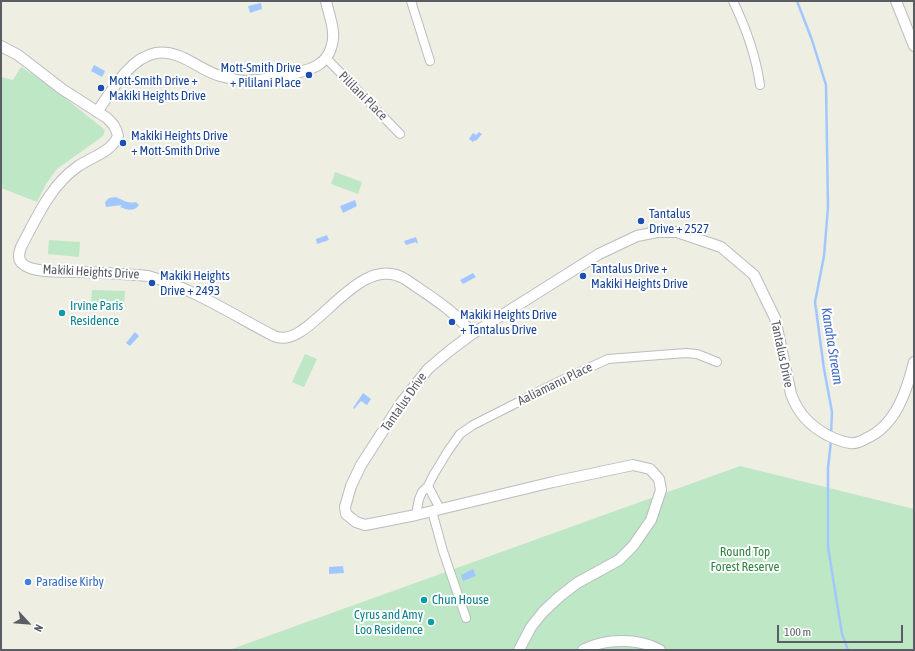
<!DOCTYPE html>
<style>
body{margin:0}
#map{position:relative;width:915px;height:651px;overflow:hidden;background:#eeeee3;font-family:"Asap Condensed",sans-serif}
canvas{display:block}
.frame{position:absolute;inset:0;border:2px solid #5b5d64;pointer-events:none}
.north{position:absolute;left:8px;top:603px;width:40px;height:40px;-webkit-text-stroke:3px #fff;paint-order:stroke;rotate:116deg;font-size:11px;font-weight:700;line-height:16px;text-align:center;color:#5b5d64}
.north::after{content:'';display:block;margin:auto;width:14px;height:18px;background:#5b5d64;clip-path:polygon(50% 0,100% 100%,50% 72%,0 100%)}
.scale{position:absolute;left:777px;top:625px;width:126px;height:18px;box-sizing:border-box;border:2px solid #5b5d64;border-top:0;padding-left:5px;font-size:12px;line-height:14px;white-space:nowrap;color:#5b5d64;-webkit-text-stroke:3px #fff;paint-order:stroke}
</style>
<div id="map">
<canvas width="915" height="651"></canvas>
<div class="frame"></div>
<div class="north">N</div>
<div class="scale">100 m</div>
</div>
<script>
const g = document.querySelector('canvas').getContext('2d');
g.lineJoin = 'round';
function fillPath(path, color) { g.fillStyle = color; g.fill(path, 'evenodd'); }
function strokePath(path, color, width, dash) { g.strokeStyle = color; g.lineWidth = width; g.lineCap = dash ? 'butt' : 'round'; g.setLineDash(dash || []); g.stroke(path); }
function write(font, color, halo, rows, align = 'center') {
  g.font = font + ' "Asap Condensed",sans-serif'; g.lineWidth = 4; g.setLineDash([]); g.textBaseline = 'middle'; g.strokeStyle = halo; g.fillStyle = color; for (const [text, x, y, turn = 0] of rows) {
    g.save(); g.translate(x, y); g.rotate((+turn || 0) * Math.PI / 180); g.textAlign = isNaN(turn) ? turn : align; if (halo) g.strokeText(text, 0, 0); g.fillText(text, 0, 0); g.restore();
  }
}
const green = new Path2D(`
 M21,67l24,15 60,48 -2,6 -46,33 -11,15 -9,18 -36,-14v-111l12,3z
 M335,172l27,10 -4,12 -27,-10z
 M49,240l31,2 -1,15 -31,-3z
 M92,290l33,1 -1,16 -33,-2z
 M305,354l12,5 -13,28 -12,-5z
 M740,466l174,43v141h-685z`);
const water = new Path2D(`
 M261,3l1,6 -12,4 -2,-7z
 M94,65l11,6 -3,6 -11,-6z
 M479,132l3,2 -6,7 -1,-1 -2,2 -4,-3 4,-6 3,2z
 M140,146l12,3 -2,7 -12,-3z
 M116,197c7,3 12,7 20,5l3,3c-5,7 -12,5 -19,2l2,-2 -16,2 -1,-5 4,-4z
 M355,200l2,6 -14,7 -3,-7z
 M327,235l2,5 -12,4 -1,-5z
 M416,237l2,6 -1,1 -1,-2 -10,3 -2,-4z
 M473,273l3,4 -13,7 -3,-4z
 M135,332l4,4 -9,10 -4,-3z
 M363,393l8,6 -4,6 -6,-4 -7,8 -1,-1z
 M343,566l1,7 -15,1v-7z
 M473,569l3,7 -13,5 -2,-6z`);
const stream = new Path2D(`
 M797,1l15,39 14,45 2,122 -4,49 -9,46 9,67 8,43 -1,22
 M831,441l-3,27v79l14,87 6,16`);
const minor = new Path2D(`
 M411,1l19,60
 M733,1c13,27 23,55 27,84
 M326,58l74,76
 M428,486l12,23
 M432,511l11,40 23,67
 M416,515l3,-16 3,-7 6,-6 6,-12 14,-23 12,-17 13,-9 87,-44 48,-22 78,-6 11,1 20,8`);
const tertiary = new Path2D(`
 M896,1l18,45
 M1,46l17,9 44,34 45,29c6,6 9,9 11,18 -6,16 -27,21 -41,31 -27,19 -41,52 -56,80 -2,6 -4,13 2,17 10,10 46,7 60,8 22,1 44,2 65,4 45,12 85,39 126,60 36,17 82,-87 131,-57 23,16 52,33 67,55
 M97,112c14,-20 32,-54 59,-59 24,-4 43,17 64,23 8,2 16,4 24,5 16,0 62,-8 74,-16 6,-4 11,-10 13,-17 6,-15 -2,-32 -5,-47
 M519,650l12,-23 12,-15 16,-15 18,-14 42,-23 14,-14 18,-26 10,-30 -2,-11 -9,-10 -17,-4 -80,17 -137,33 -51,10 -9,-3 -10,-8 -1,-7 6,-21 10,-21 40,-62 27,-34 20,-17 24,-18 127,-80 38,-18 20,-4h20l44,15 33,28 21,43 16,76c7,19 18,31 36,41 6,3 15,7 23,8 6,1 12,-2 17,-5 29,-13 40,-48 47,-76
 M583,650c22,-12 56,-12 77,0`);
const markers = [
 [309,75,4,"#1a4fb4"],
 [101,88,4,"#1a4fb4"],
 [123,143,4,"#1a4fb4"],
 [641,221,4,"#1a4fb4"],
 [583,276,4,"#1a4fb4"],
 [152,283,4,"#1a4fb4"],
 [62,313,4,"#0f9aa8"],
 [452,322,4,"#1a4fb4"],
 [28,582,4,"#3f7fe0"],
 [424,600,4,"#0f9aa8"],
 [431,622,4,"#0f9aa8"]
];
const transitNames = [
 ["Mott-Smith Drive",301,68,"right"],
 ["+ Pililani Place",301,83,"right"],
 ["Mott-Smith Drive +",109,81],
 ["Makiki Heights Drive",109,96],
 ["Makiki Heights Drive",131,136],
 ["+ Mott-Smith Drive",131,151],
 ["Tantalus",649,214],
 ["Drive + 2527",649,229],
 ["Tantalus Drive +",591,269],
 ["Makiki Heights Drive",591,284],
 ["Makiki Heights",160,276],
 ["Drive + 2493",160,291],
 ["Makiki Heights Drive",460,315],
 ["+ Tantalus Drive",460,330]
];
const streetNames = [
 ["Pililani Place",363,96,45],
 ["Makiki Heights Drive",91,272,3],
 ["Tantalus Drive",782,354,78],
 ["Aaliamanu Place",555,384,-26],
 ["Tantalus Drive",404,402,-55]
];
const cultureNames = [
 ["Irvine Paris",70,306],
 ["Residence",70,321],
 ["Chun House",432,600],
 ["Cyrus and Amy",423,615,"right"],
 ["Loo Residence",423,630,"right"]
];
const parkNames = [
 ["Round Top",745,552],
 ["Forest Reserve",745,567]
];
const shopNames = [
 ["Paradise Kirby",36,582]
];
const waterNames = [
 ["Kanaha Stream",832,346,81]
];
fillPath(green, '#bee7c5');
fillPath(water, '#a2c7ff');
strokePath(stream, '#a2c7ff', 2.5);
strokePath(minor, '#babcc2', 10);
strokePath(tertiary, '#babcc2', 12);
strokePath(minor, '#fff', 8);
strokePath(tertiary, '#fff', 10);
for (const [x, y, r, color] of markers) { const dot = new Path2D(); dot.arc(x, y, r, 0, 2 * Math.PI); g.fillStyle = color; g.fill(dot); strokePath(dot, '#fff', 1.5); }
write('13px', '#164399', '#fff', transitNames, 'left');
write('13px', '#5b5d64', '#fff', streetNames);
write('13px', '#0d838f', '#fff', cultureNames, 'left');
write('13px', '#318543', '#fff', parkNames);
write('13px', '#366cbe', '#fff', shopNames, 'left');
write('italic 14px', '#406cc7', '#fff', waterNames);
</script>
